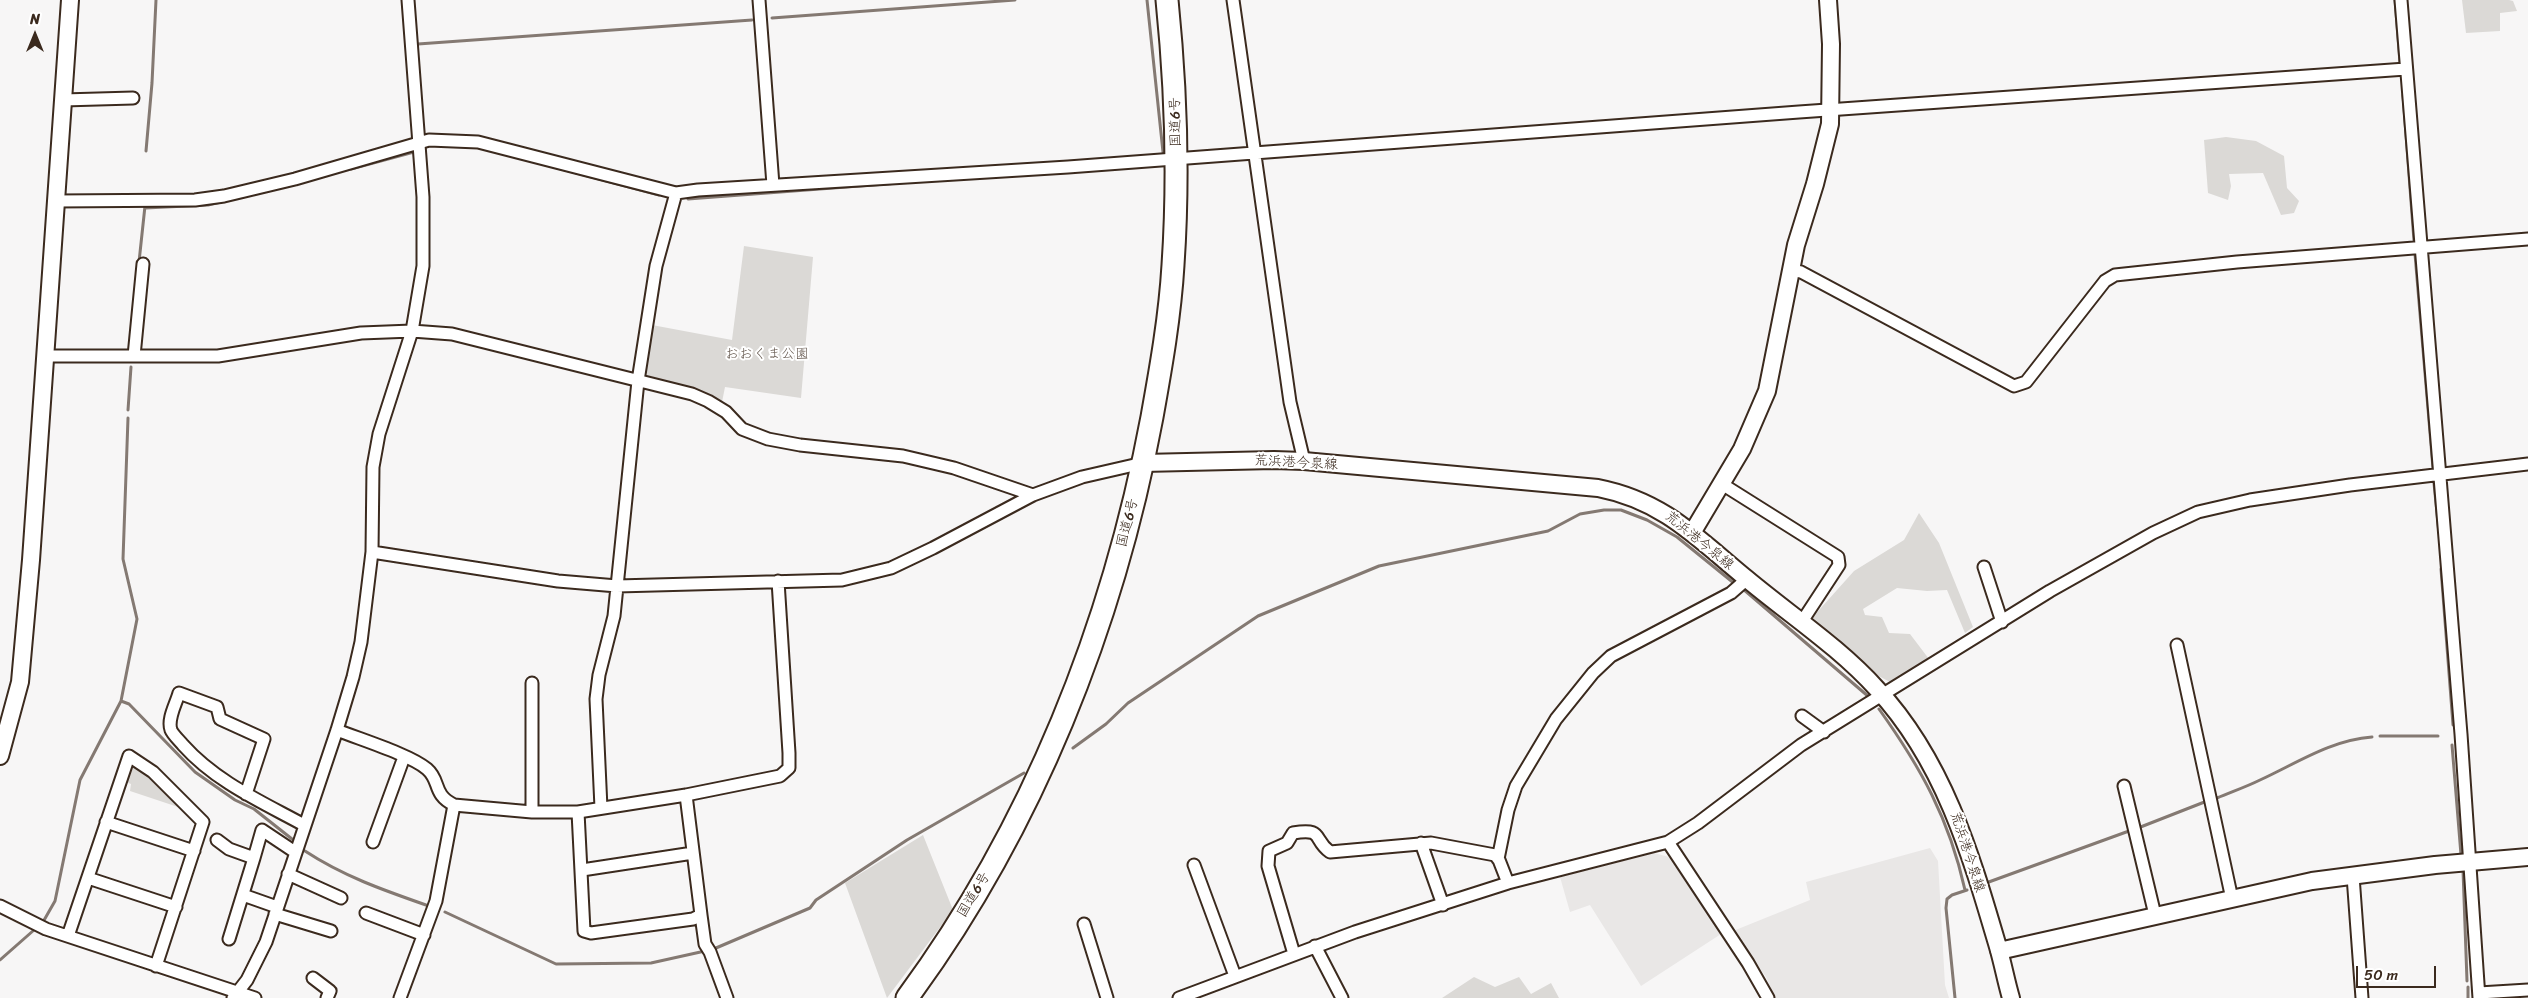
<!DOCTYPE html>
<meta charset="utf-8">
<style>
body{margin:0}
#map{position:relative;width:2528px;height:998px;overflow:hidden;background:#f7f6f6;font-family:Sriracha,sans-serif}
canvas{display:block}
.north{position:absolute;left:10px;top:10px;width:50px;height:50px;-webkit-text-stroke:4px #fff;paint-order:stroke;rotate:0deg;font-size:14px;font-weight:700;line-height:20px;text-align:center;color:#3b2a1e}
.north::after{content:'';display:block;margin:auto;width:18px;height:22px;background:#3b2a1e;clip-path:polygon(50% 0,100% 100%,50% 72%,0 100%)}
.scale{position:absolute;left:2356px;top:966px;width:80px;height:22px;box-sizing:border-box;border:2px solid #3b2a1e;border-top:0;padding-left:6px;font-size:15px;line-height:18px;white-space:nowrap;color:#3b2a1e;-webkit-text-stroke:4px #fff;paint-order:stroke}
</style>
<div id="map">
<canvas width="2528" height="998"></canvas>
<div class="north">N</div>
<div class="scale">50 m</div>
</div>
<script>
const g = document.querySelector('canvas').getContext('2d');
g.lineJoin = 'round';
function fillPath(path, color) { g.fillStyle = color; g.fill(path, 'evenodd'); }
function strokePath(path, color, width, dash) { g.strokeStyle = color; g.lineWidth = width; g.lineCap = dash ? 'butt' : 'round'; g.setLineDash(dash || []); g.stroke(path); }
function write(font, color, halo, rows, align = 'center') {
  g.font = font + ' Sriracha,"Klee One",sans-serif'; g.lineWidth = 4; g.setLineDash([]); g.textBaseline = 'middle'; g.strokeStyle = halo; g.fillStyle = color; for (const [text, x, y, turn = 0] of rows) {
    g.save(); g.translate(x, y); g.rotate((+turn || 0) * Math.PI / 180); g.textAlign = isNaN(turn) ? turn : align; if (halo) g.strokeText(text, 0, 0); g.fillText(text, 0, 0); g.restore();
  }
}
const built = new Path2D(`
 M1930,848l8,13 7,124 4,13h-174l-9,-21 -33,-46 77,-31 -4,-18z
 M1654,853l15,4 52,77 -80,52 -51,-81 -20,7 -10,-35z`);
const green = new Path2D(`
 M2462,0h47l4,1 4,10 -17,2v18l-34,2z
 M2226,137l30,4 28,15 3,32 12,13 -5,12 -13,2 -18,-42 -34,1 2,12 -3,14 -20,-7 -4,-53z
 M744,246l69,11 -12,141 -76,-11 -3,15 -24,-12 -52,-15 6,-50 80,15z
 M1919,513l20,30 34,84 -8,6 -18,-43 -20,1 -30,-3 -34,21 2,6 17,2 7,16 21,1 19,25 -39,23 -17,-9 -62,-54 43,-48 50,-31z
 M133,766l9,2 36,35v4l-48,-16 1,-7 -5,-2 3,-13z
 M923,835l30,75 -66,88 -42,-115z
 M1474,977l21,10 24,-10 12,17 20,-11 8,15h-117z`);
const stream = new Path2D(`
 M1147,0l16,152
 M2395,0l5,63
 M772,18l243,-18
 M418,44l334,-24
 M2403,95l11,146
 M146,151l6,-68 4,-83
 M539,163l120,32
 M351,169l63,-17
 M688,199l211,-16
 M145,208l63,-3 13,-3
 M2415,254l18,214
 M139,262l6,-56
 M128,410l3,-43
 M2434,483l5,50
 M2441,569l12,156
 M1743,589l126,108
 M121,701l16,-82 -14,-60 5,-141
 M1879,709c42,59 70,109 86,181
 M2380,736h58
 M2452,745l9,110
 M1073,748l33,-24 22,-21 130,-87 121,-50 169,-35 32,-17 24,-4h17l26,10 30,17 58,47
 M2217,798c14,-6 29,-11 43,-18 37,-17 71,-40 112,-43
 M2138,828l69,-27
 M305,851c38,25 78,39 121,54
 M2463,870l4,111
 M1986,883l143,-52
 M445,912l111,52 95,-1 54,-12
 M43,922l12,-21 25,-121 41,-79 8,3 66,68 40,28 19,9 38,30
 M716,948l94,-40 6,-8 91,-60 117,-67
 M0,960l34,-30
 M2468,987v11
 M1955,998l-9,-90 1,-9 5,-4 15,-5`);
const street = new Path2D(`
 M759,0l14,185
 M1233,0l57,402 14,59
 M2401,0l60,734 18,264
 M63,100l70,-2
 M56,201l139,-1 29,-4 71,-17 134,-39 49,2 198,51 22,-3 370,-23 731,-55 607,-43
 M1791,270l10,2 213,114 12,-4 79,-101 10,-6 122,-13 291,-23
 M45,356h173l143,-23 51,-2 40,3 240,60 16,7 18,11 16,17 26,10 32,6 103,11 51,12 79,27
 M134,356l9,-92
 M1722,484l116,73 1,8 -38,58
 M372,552l186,29 59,5 225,-6 49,-12 42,-20 100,-53 49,-18 61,-14
 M1984,567l18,55
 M2177,645l55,254
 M532,683v129
 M1802,716l22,16
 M337,730c22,9 74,25 90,39 14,12 5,25 27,36l78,7h46l108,-17 94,-19 9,-8v-15l-11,-172
 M2124,786l31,129
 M246,794l18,-55 -44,-20 -3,-12 -38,-14c-3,11 -12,26 -8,37 2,5 9,11 12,15 33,37 79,57 121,80
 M601,808l-5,-109 3,-24 15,-59 24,-235 18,-115 20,-73
 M578,812l6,119 7,2 102,-14 8,-4 -15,-120
 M106,822l88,29
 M217,840l12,9 25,9 -25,81
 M373,842l31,-85
 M1668,842l80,121 20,35
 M1421,843l22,62
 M254,858l8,-28 33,22
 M1498,859l10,-49 8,-24 40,-67 37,-46 18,-17 120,-63 16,-14
 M1194,865l41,111
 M582,870l111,-17
 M288,874l53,24
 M2353,876l9,122
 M88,878l88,29
 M243,895l34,12
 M0,906l46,23 209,69
 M366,913l58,22
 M275,914l56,17
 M701,915l4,29 5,8 17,46
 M1084,924l23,74
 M68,936l61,-180 24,16 50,50 -47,144
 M1315,946l27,52
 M1294,954l-26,-88 1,-15 18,-8 6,-10c32,-5 19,6 37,19l101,-9 64,12 4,5 9,23
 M313,978l17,13 -3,7
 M2479,993l49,-3
 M233,998l14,-18 19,-38 71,-212 16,-53 8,-35 11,-90 1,-85 6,-33 33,-103 11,-65v-69l-15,-197
 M400,998l36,-97 18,-96
 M1179,998l176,-66 153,-49 160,-41 30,-19 103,-78 249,-154 103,-58 45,-21 52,-12 100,-15 178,-21`);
const secondary = new Path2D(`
 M1143,463l131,-3 30,1 294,27c66,13 99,50 149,91 43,36 92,68 130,110 67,72 94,166 121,258 5,17 8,34 13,51
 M1692,533l50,-84 25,-58 29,-146 19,-61 15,-60 1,-80 -3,-44
 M0,756l20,-74 11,-122 39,-560
 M1999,951l313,-70 123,-16 93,-8`);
const highway = new Path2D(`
 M907,998c126,-171 206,-373 245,-581 9,-50 18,-101 21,-152 6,-89 3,-177 -6,-265`);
const streetNames = [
 ["国道6号",1176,122,-91],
 ["荒浜港今泉線",1296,463,3],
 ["国道6号",1128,523,-76],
 ["荒浜港今泉線",1699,541,39],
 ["荒浜港今泉線",1967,852,72],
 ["国道6号",974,895,-59]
];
const parkNames = [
 ["おおくま公園",767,354]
];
fillPath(built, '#e9e7e6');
fillPath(green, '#dbd9d6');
strokePath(stream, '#847972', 3);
strokePath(street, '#3b2a1e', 15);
strokePath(secondary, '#3b2a1e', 20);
strokePath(highway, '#3b2a1e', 25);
strokePath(street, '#fff', 11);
strokePath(secondary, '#fff', 16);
strokePath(highway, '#fff', 21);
write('14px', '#3b2a1e', '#fff', streetNames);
write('14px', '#63564c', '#fff', parkNames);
</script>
